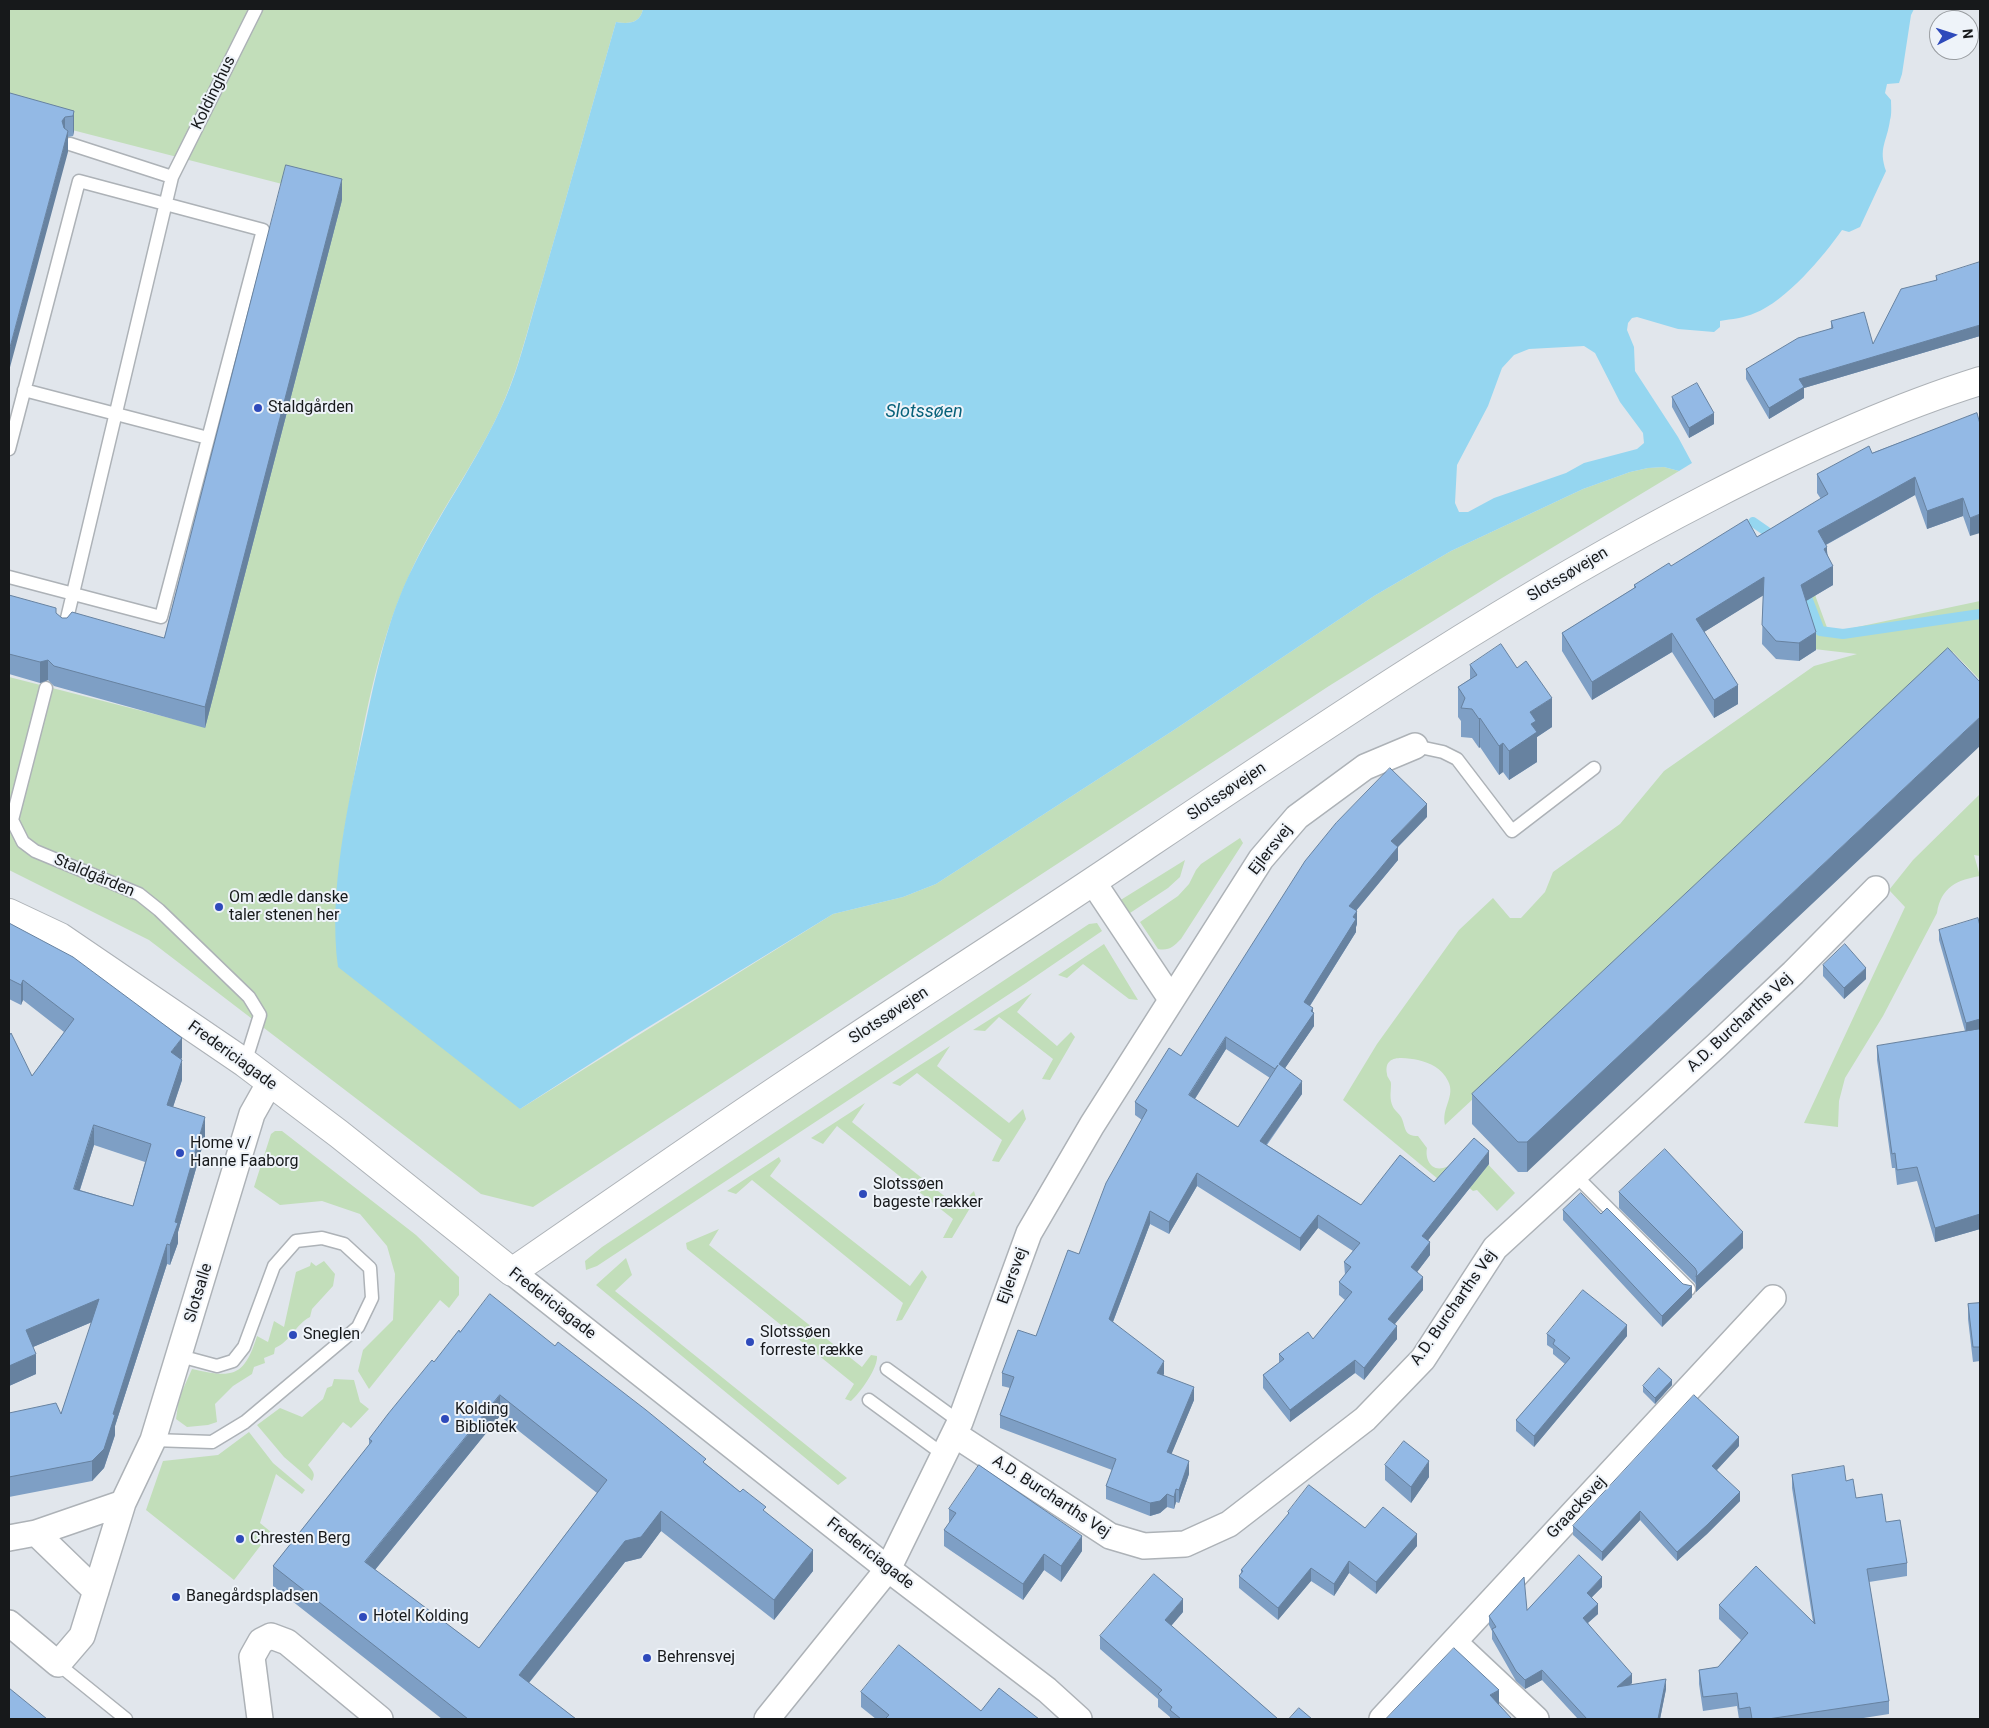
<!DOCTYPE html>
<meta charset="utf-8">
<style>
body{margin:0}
#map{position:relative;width:1989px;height:1728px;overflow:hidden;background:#e1e6ec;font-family:Roboto,sans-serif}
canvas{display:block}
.frame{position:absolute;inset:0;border:10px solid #17191b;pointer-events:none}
.north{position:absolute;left:1929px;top:10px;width:50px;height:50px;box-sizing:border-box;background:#eef3f9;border:1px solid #989ca0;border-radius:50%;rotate:85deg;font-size:14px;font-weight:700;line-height:20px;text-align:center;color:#17191b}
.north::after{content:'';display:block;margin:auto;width:18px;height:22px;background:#2e4abb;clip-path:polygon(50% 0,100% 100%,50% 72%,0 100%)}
</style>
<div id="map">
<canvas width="1989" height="1728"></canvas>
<div class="frame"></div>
<div class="north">N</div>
</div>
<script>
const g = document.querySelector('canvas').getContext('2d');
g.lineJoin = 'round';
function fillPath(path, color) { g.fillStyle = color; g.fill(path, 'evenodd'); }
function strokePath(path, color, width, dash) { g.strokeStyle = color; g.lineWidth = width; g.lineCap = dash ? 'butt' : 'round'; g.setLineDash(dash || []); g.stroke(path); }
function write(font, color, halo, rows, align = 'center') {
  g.font = font + ' Roboto,sans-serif'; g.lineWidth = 4; g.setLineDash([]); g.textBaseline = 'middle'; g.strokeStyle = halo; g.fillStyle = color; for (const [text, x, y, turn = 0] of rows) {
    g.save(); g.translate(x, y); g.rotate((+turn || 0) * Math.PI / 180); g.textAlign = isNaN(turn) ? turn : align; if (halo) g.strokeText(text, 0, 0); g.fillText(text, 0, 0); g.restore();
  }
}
const green = new Path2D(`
 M9,9h634c-3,15 -15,15 -27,13 -25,87 -49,174 -74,260 -11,34 -19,70 -32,104 -24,65 -69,120 -98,183 -40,84 -52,179 -69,269l177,271 313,-195 70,-17 33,-13 241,-156 197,-132 77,-45 132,-62 47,-17 18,-4 16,-1 15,4 -177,107 -173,108 -796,521 -52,-13 -332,-254 -140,-70v-193l196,50 81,-542 -276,-71 -1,3z
 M1811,584l18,49 151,-32v79l-27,-28 -508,473c-4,-17 11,-29 3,-44 -6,-13 -18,-18 -30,-21 -12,-2 -35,-7 -31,14 0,4 4,6 4,10 0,8 -2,15 2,23 2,4 8,8 9,12 4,10 2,17 16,17l9,12c-2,10 3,23 16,20 5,-1 7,-3 12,-4 9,-2 18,-4 28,-5l32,34 -18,18 -20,-21 -4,1 -20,-17 -9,10 -101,-84 34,-56 82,-114 34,-32 17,20h11l24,-26 8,-20 67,-48 44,-53 150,-105 43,-12 -43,-5 -15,-52z
 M1980,794v64v-2l-6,-1 6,21c-23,4 -39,11 -43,37l-54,103 -38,62 -6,23 -1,26 -34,-4 101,-216 -16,-17 24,-30z
 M1240,838l3,5 -62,96c-8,8 -12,12 -23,10l-18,-27 38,-26 11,-12 7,-14 5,-6z
 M1185,860l-5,17 -12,11 -38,25 -11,-12z
 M1097,923l5,8 -76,52 -429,283 -11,4 -1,-9 17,-14 487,-323z
 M1104,944l34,56 -9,-1 -46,-35 -16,14 -9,-3z
 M1032,993l-15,19 40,34 14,-14 4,5 -25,43 -8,-1 11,-20 -54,-42 -14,14 -12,-1z
 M950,1046l-13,20 72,57 14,-14 3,10 -27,43 -7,-1 10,-21 -85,-67 -17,13 -8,-3z
 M865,1103l-13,19 106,85 16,-16 2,7 -24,40h-9l10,-19 -116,-93 -14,18 -12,-6z
 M275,1131h7l134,104 43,42v18l-10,13 -9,-8 -71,89 -11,-18 5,-21 30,-30 2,-46 -8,-28 -27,-32 -38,-13 -42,4 -26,-18 17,-53z
 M779,1157l2,4 -11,15 140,110 12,-16 5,7 -25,43 -6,1 7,-18 -151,-123 -16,14 -9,-3z
 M719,1229l-10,16 153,122 9,-12 6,1c1,12 -17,37 -26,45l-6,-2 9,-15 -167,-135 -1,-6z
 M626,1258l6,17 -17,16 232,187 -9,7 -242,-200z
 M324,1261l11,13 -2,12 -21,23 -2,8c-15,8 -19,24 -35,31l-1,6 -10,4 1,5 -11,4 -2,7 -19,12 -18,18 2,18 -9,3 -21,2 -11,-8 3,-21 13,-29c40,9 52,9 65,-33l11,6 6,-21 10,6 12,-55 14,-6 1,-4 5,4z
 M334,1379l20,1 6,22 9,7 -18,19 -8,-6 -35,43c5,7 8,8 4,16l-28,-24 -27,-32 23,-17 22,9 21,-18 4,-11 5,-2z
 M249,1432l24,31 32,27 -3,4 -26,-20 -16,49 11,9 -37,48 -88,-70 17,-49 55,-6z`);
const water = new Path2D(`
 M643,9h1271l-3,6 -9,59 -3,9 -12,1 -2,9 6,7c0,6 1,14 -1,20 -3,22 -12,28 -4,51l-26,56 -11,5 -7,-2c-19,27 -56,71 -87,83 -11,5 -23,6 -35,8v6l-6,5 -36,-3 -41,-12 -5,1 -4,5 -1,7 7,17 1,24 43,66 14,26 -13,8 -15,-4 -16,1 -18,4 -47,17 -132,62 -77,45 -197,132 -241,156 -33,13 -70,17 -201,123 -112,72 -182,-142c-10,-75 10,-164 26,-237 12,-56 23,-112 49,-163 30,-61 72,-116 97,-180 13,-34 21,-70 32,-105 25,-86 49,-173 74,-260 12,2 24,2 27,-13zM1584,346l11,7 25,49 23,31 1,10 -7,6 -53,14 -18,10 -72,25 -26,14h-9l-4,-9 2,-38 31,-59 14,-38 12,-13 15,-6z`);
const stream = new Path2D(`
 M1753,522l13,9 9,10
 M1803,587l17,44 23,3 137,-20`);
const service = new Path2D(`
 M70,144l102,33
 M24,390l184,48
 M9,449l70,-268 184,49 -102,387 -152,-40
 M64,631l108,-454 84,-168
 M46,688l-34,132 11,22 12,9 104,43 20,16 90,87 11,18 -15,48
 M1415,746l28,6 14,7 55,72 82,-63
 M1575,1175l114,114
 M887,1369l73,53
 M869,1400l75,55
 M153,1440l59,2 33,-20 113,-95 14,-29 -2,-30 -26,-24 -22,-6 -26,3 -22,25 -30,81 -11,14 -16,5 -37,-10
 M58,1664l68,55`);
const minor = new Path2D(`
 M1093,882l78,117
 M512,1272l376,297 159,121 32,29
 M954,1434l156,102 34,10 41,-2 44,-20 136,-105 58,-60 72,-111 222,-203 76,-72 83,-84
 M36,1533l60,58
 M9,1538l27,-5 87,-30
 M9,1623l49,41 24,-28 41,-133 30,-63 99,-326 18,-32
 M1454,1642l82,77
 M260,1719l-8,-62 9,-16 10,-5 16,6 93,77
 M767,1719l121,-150 72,-147 69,-189 63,-108 169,-266 36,-42 68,-50 50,-21
 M1382,1719l391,-421`);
const secondary = new Path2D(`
 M9,913l51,24 185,126 94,71 173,138c102,-70 204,-142 307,-210 108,-73 218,-142 325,-215 184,-124 369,-249 566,-350 87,-45 177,-87 270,-116`);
const wall = new Path2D(`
 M9,97l65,14v20l-1,5 -5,1v15z
 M342,200l-137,528 -151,-42 -6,-6 -8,3 -31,-9v-79l47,18 6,5 102,20z
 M1936,276l44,60 -176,52v10l-35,21 -23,-40v-10l85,-41v-7l42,23 63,-64z
 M1672,397l42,27 -25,14 -17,-31z
 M1977,413l-7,123 -7,-20 -36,13 -12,-34 -89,50 7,40 -27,16 10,49 -17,11 -23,-2 -14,-15 1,-49 -59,37 34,72 -24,14 -42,-66 -80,48 -30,-49v-18l72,-45v-3l37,-19 86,-29 64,-38 -4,-6v-19z
 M1948,648l-421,524h-9l-46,-48v-30z
 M1470,665l82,62 -15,10v25l-28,18 -6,-8 -4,3 -19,-28 -1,1 -7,-10 -11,-1v-16l-3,-4v-30l12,-8z
 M1427,817l-29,30v13l-42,51 1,13 -1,3v5l-46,74 3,6 1,14 -29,42 17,26 -35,51 94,60 128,-41 -61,76 2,15 -13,17 6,18 -28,34 2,15 -33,41 -9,-7 -65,49 -27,-34v-13l16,-12v-9l34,-15 32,-39 -6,-5v-13l6,-7 -1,-13 9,-11 -35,-23 -18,23 -103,-65 -28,48 -19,-10 -37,98 51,52 -1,1 31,25 -23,54 18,20 -10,29 -3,-1 -2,7 -7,-2 -7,6 -10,3 -44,-17v-13l6,-16 -112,-42v-13l10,-27 -8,-2v-13l34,-37 43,-82 63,-134 -7,-5v-13l46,-46zM1226,1049l44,29 -32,49 -43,-28z
 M9,923l173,135 -2,1 2,21 -9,27 32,30 -27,95v11l-8,22 -3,-1 -52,162v9l-11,33 -12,13 -83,16v-84l52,1 31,-92 -59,25 3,27 -27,12v-350l23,40 32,-44 -41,-32 -2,5 -12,-6zM94,1145l51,17 -12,44 -53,-16z
 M1980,926v303l-45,13 -18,-61 -20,4 -2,-17h-3l-15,-108v-14l88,-15 -26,-91v-10z
 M1823,965l43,14 -22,20 -21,-23z
 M1619,1192l124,56 -47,44v-6l-1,-3 -76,-75z
 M1563,1210l38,4 91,83 -30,30 -99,-107z
 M1980,1303v58l-7,1 -5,-43v-15z
 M460,1332l246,132 60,49 47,58 -39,49 -113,-89 -20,27 -16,4 -96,121 47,36h-134l-169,-133v-20l96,-121v-6l65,-77zM500,1416l97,77 -118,155 -104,-78z
 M1547,1334l80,2 -93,111 -18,-16v-11l49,-56 -12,-10v-5l-6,-4z
 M1672,1385l-17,19 -12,-12v-6z
 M1739,1446l-22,24 23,31 -33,33 -30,27 -37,-41 -38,41 -29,-26v-9z
 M1385,1465l44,12 -18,26 -26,-23z
 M1792,1475l54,6 10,17 30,24 21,41v13l-38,6 20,119v13l-32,5h-118l-2,-13 -34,5 -4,-27v-14l19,-3 23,-27 -22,-21v-14l94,17 -21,-134z
 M949,1509l133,42 -21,31 -17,-12 -21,30 -79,-54v-16l5,-6z
 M1288,1512l77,16 52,18 -41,48 -27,-21 -15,23 -23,-15 -33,39 -39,-32v-12l2,-3v-3l47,-55z
 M1602,1587l-10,10 6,17 -10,9 44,60 -2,2 36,4 -6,30h-82l-36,-39 -17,9 -9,-8 -24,-42v-8l-3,-6v-9l38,-6z
 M1183,1612l-12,14 107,93h-108v-2l-12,-10v-8l-58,-50v-13z
 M861,1692l120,19 58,8h-163l-15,-12z`);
const shadedWall = new Path2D(`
 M74,111v20l-1,5v-20z
 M65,117v21l-3,-17z
 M68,131v21l-59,219v-20z
 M342,179v21l-137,528v-21z
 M1980,325v11l-176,52v10l-35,21v-11l30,-29z
 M1714,413v11l-25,14v-10z
 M1915,477v18l-97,54v-18z
 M1963,498v18l-36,13v-18z
 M1980,514v19l-10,3v-18z
 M1827,547v18l-3,-16z
 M1833,566v19l-32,19v-19z
 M1764,577v18l-68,42v-18z
 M1816,632v18l-17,11v-18z
 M1672,633v19l-80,48v-18z
 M48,660v20l-8,3v-21z
 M1738,685v19l-24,14v-18z
 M1552,698v29l-15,10v25l-28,18v-29l21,-39z
 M1980,717v29l-453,426v-30z
 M1480,718v29l-1,1v-29z
 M1503,743v29l-4,3v-29z
 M1427,804v13l-36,37v-13z
 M1398,847v13l-49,59v-13z
 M1357,911v13l-1,3v5l-52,83v-13z
 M1866,968v11l-22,20v-11z
 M23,980v20l-2,5v-20z
 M1313,1008v6l1,-1v13l-35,51v-13z
 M1980,1019v11l-14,4v-11z
 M1226,1037v12l-37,59v-13z
 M182,1038v20l-11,14v-20z
 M182,1060v20l-15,45v-20z
 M1302,1081v13l-42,59v-12z
 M205,1117v20l-27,95v11l-8,22v-20l5,-23z
 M94,1125v20l-20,63v-19z
 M1489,1151v13l-67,84v-12z
 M1197,1173v13l-28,48v-12z
 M1150,1211v13l-41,108v-13z
 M1980,1214v15l-45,13v-14z
 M1318,1215v13l-18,23v-13z
 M1743,1232v16l-47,44v-15z
 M1430,1242v13l-19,25v-13z
 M167,1244v20l-52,162v9l-11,33 -12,13v-20l21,-47z
 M1423,1277v13l-35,42v-13z
 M1692,1286v11l-30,30v-11z
 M99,1299v20l-73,31v-20z
 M1627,1325v11l-93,111v-11z
 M1397,1326v13l-33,41v-12z
 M36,1354v20l-27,12v-20z
 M1355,1360v13l-65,49v-12z
 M1164,1361v13l-7,12v-13z
 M1672,1380v5l-17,19v-6z
 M1194,1387v13l-27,65v-13z
 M500,1395v21l-135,166v-20z
 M1739,1437v9l-27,29v-9z
 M1189,1461v13l-10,29v-13z
 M1429,1461v16l-18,26v-16z
 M1176,1489v13l-2,7v-12z
 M1740,1492v9l-33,33 -30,27v-9z
 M1167,1494v13l-7,6 -10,3v-13z
 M661,1511v20l-20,27 -16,4 -106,133v-20l106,-134z
 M1640,1511v9l-38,41v-9z
 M1417,1534v12l-41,48v-12z
 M1082,1536v15l-21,31v-16z
 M813,1550v21l-39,49v-20z
 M1044,1554v16l-21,30v-16z
 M1349,1561v12l-15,23v-12z
 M1311,1568v13l-33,39v-12z
 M1602,1577v10l-15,15v-9z
 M1183,1599v13l-18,21v-13z
 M1598,1604v10l-15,13v-9z
 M1542,1670v10l-17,9v-9z
 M1632,1674v9l-15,13v-9z
 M1666,1679v10l-6,30h-2z
 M1499,1690v14l-9,5v-14z`);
const building = new Path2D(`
 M10,93l64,18 -1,5 -8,1 -3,4 2,7 4,3 -59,220v-254z
 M286,165l56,14 -137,528 -151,-41 -6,-6 -8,2 -31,-8v-59l47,13v5l6,5h5l5,-6 92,26z
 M1980,262v63l-181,54 5,8 -35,21 -23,-39 52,-31 35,-10 -2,-7 33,-9 9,32 28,-55 36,-9 -1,-4z
 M1697,383l17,30 -25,15 -17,-31z
 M1977,413l3,11v90l-10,4 -7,-20 -36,13 -12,-34 -97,54 9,16 -3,2 9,17 -32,19 15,47 -17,11 -23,-2 -14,-16 2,-48 -68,42 42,66 -24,15 -42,-67 -80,49 -30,-49 74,-46 -2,-2 35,-22 2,3 76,-47 10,18 71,-43 -11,-20 52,-28 3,7z
 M1501,644l16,24 9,-7 26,37 -22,14 6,9 -5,3 6,8 -28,19 -6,-8 -4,3 -19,-28 -1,1 -7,-10 -11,-1 4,-10 -7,-11 19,-12 -7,-10z
 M1948,648l32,34v35l-453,425h-9l-46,-48z
 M1390,768l37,36 -36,37 7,6 -49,59 8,5 -4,6 3,2 -52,83 9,6 -2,3 3,2 -35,51 23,17 -42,60 101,64 39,-50 34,27 40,-44 15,13 -67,85 8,6 -19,25 12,10 -35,42 9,7 -33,42 -9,-8 -65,50 -27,-35 21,-16 -5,-5 29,-22 5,7 39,-47 -13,-10 12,-15 -7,-5 16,-19 -42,-28 -18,23 -103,-65 -28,49 -19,-11 -41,108 55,42 -7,12 37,14 -27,65 22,9 -10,29 -3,-1 -2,8 -7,-3 -7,7 -10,2 -44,-17 10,-27 -116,-44 14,-38 -12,-4 16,-43 18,6 32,-86 11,4 27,-71 41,-73 -12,-8 34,-54 12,8 124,-195 31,-38zM1226,1037l49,32 3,-4 -40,62 -49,-32z
 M1978,918l2,8v93l-14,4 -27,-93z
 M9,923l64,34 109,81 -11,14 11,8 -15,45 38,12 -30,105 3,1 -8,22 -3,-1 -54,170 2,1 -11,34 -12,12 -83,16v-64l47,-10 5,11 38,-115 -73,31 10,24 -27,12v-330l2,-3 21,43 42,-57 -51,-39 -2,5 -12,-6zM94,1125l57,19 -18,62 -59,-17z
 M1845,944l21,24 -22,20 -21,-23z
 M1980,1029v185l-45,14 -18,-61 -20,3 -2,-17 -3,1 -15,-108z
 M1665,1149l78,83 -47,45 1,-5 -2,-4 -76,-76z
 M1581,1193l20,21 6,-6 76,76 9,2 -30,30 -99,-106z
 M1583,1290l44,35 -93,111 -18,-16 54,-62 -17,-14 2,-4 -8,-6z
 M490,1294l65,52 3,-4 88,68 60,49 -3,3 37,30 3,-3 23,18 -3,3 50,40 -39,50 -113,-89 -20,26 -16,4 -106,134 57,44h-108l-195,-153 99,-125 -3,-2 19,-25 44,-54 2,2 25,-32 1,2zM500,1395l107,85 -128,168 -114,-86z
 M1980,1303v44h-7l-5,-43z
 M1659,1368l13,12 -17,18 -12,-12z
 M1694,1395l45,42 -27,29 28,26 -33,33 -30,27 -37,-41 -38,41 -29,-26z
 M1404,1441l25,20 -18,26 -26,-22z
 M979,1465l103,71 -21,30 -17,-12 -21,30 -79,-54 12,-17 -7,-4z
 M1844,1466l2,15 7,-2 3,19 26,-4 4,28 14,-2 7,43 -40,6 22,132 -121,18h-16l-2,-12 -11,2 -2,-16 -34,4 -4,-27 19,-3 30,-34 -29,-28 37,-39 59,58 -23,-149z
 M1309,1485l56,43 18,-21 34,27 -41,48 -27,-21 -15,23 -23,-16 -33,40 -39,-32 4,-5 -2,-1 48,-57 -1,-1z
 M1579,1555l23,22 -15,16 11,11 -15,14 49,56 -15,13 49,-8 -8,40h-71l-45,-49 -17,10 -9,-9 -24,-42 4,-2 -7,-11 35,-39 3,33z
 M1154,1574l29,25 -18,21 113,99h-97l-11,-9 2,-3 -14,-13 4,-4 -62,-54z
 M899,1645l82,66 18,-23 40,31h-154l4,-4 -28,-23z
 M1454,1648l45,42 -9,5 22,24h-126z
 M9,1688l38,31h-38z
 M1299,1708l13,11h-23z`);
const markers = [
 [258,408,5,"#2e4abb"],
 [219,907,5,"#2e4abb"],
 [180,1153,5,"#2e4abb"],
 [863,1194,5,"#2e4abb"],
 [293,1335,5,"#2e4abb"],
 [750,1342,5,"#2e4abb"],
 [445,1419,5,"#2e4abb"],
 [240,1539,5,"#2e4abb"],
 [176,1597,5,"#2e4abb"],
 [363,1617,5,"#2e4abb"],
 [647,1658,5,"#2e4abb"]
];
const streetNames = [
 ["Koldinghus",214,93,-64],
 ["Slotssøvejen",1568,575,-31],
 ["Slotssøvejen",1227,792,-34],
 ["Ejlersvej",1271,850,-52],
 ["Staldgården",94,876,23],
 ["Slotssøvejen",889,1016,-33],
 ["A.D. Burcharths Vej",1740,1023,-43],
 ["Fredericiagade",232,1056,36],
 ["Ejlersvej",1013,1276,-70],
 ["Slotsalle",199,1293,-73],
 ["Fredericiagade",552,1304,38],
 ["A.D. Burcharths Vej",1454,1308,-55],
 ["A.D. Burcharths Vej",1051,1497,33],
 ["Graacksvej",1577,1508,-47],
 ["Fredericiagade",870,1554,38]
];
const poiNames = [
 ["Staldgården",268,408],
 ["Om ædle danske",229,898],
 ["taler stenen her",229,916],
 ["Home v/",190,1144],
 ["Hanne Faaborg",190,1162],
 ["Slotssøen",873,1185],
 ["bageste rækker",873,1203],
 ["Slotssøen",760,1333],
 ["forreste række",760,1351],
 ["Sneglen",303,1335],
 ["Kolding",455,1410],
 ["Bibliotek",455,1428],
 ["Chresten Berg",250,1539],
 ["Banegårdspladsen",186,1597],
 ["Hotel Kolding",373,1617],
 ["Behrensvej",657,1658]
];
const waterNames = [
 ["Slotssøen",924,412]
];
fillPath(green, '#c2deba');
fillPath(water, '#95d6f0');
strokePath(stream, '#95d6f0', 10);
strokePath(service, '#adb2b7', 15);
strokePath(minor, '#adb2b7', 28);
strokePath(secondary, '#adb2b7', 30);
strokePath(service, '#fff', 12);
strokePath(minor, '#fff', 25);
strokePath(secondary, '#fff', 28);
fillPath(wall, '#7e9fc5');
fillPath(shadedWall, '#6782a0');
fillPath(building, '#93b9e5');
strokePath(building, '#6782a0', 1);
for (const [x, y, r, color] of markers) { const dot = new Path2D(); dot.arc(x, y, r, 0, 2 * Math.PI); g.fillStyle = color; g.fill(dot); strokePath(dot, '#eef3f9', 2); }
write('16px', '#17191b', '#eef3f9', streetNames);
write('16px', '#17191b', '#eef3f9', poiNames, 'left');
write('italic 18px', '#07617a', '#eef3f9', waterNames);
</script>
